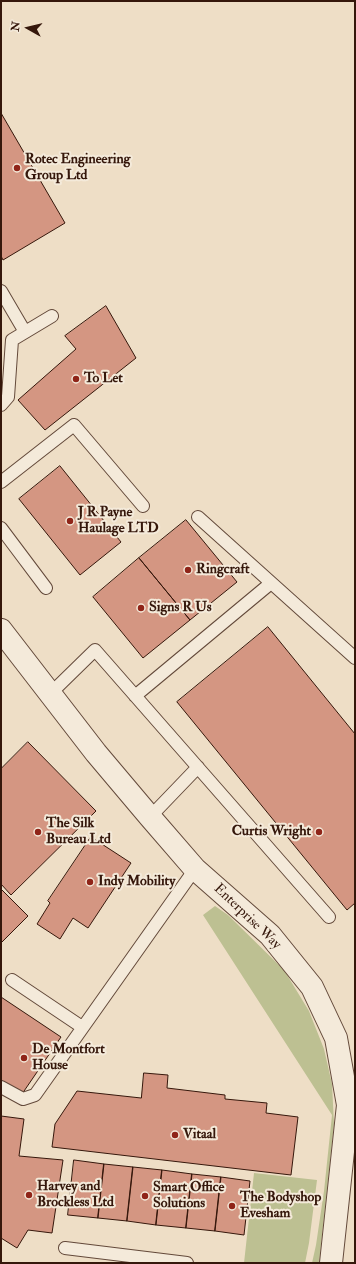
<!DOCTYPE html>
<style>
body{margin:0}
#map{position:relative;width:356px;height:1264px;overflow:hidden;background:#eedec6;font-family:"IM FELL Double Pica",serif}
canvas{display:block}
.frame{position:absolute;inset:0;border:2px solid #35170b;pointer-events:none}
.north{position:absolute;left:8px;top:8px;width:40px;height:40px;-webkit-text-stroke:3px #f4eada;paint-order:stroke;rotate:278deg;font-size:11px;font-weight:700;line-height:16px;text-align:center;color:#35170b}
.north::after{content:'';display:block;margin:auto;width:14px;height:18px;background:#35170b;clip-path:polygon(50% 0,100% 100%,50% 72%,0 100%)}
</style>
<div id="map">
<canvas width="356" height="1264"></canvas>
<div class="frame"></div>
<div class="north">N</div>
</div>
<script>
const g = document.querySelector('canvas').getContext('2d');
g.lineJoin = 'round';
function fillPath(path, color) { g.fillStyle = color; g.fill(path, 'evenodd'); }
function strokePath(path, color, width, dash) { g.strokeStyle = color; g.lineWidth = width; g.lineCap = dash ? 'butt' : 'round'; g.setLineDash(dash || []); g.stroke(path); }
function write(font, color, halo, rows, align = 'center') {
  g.font = font + ' "IM FELL Double Pica",serif'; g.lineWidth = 4; g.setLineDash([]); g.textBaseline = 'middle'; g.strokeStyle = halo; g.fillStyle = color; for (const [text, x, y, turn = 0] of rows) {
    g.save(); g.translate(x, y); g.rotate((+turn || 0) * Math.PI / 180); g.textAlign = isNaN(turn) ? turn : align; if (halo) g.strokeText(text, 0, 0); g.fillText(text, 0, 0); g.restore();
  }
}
const green = new Path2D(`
 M215,906l13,9 56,55 25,41 15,38 8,35 2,40 -15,139h-7l4,-18 8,-54 8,-76 -129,-200z
 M254,1173l63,7 -8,63 -4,20h-61z`);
const building = new Path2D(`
 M1,113l64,110 -62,37 -2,-4z
 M106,306l30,52 -91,72 -27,-30 58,-51 -11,-13z
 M60,466l61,76 -41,33 -61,-76z
 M186,520l51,62 -47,38 -51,-62z
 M139,558l51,62 -47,38 -50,-61z
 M268,627l87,107v169l-8,7 -170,-208z
 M28,742l68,69 -85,84 -10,-11v-115z
 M91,837l40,26 -43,65 -15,-10 -13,21 -23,-15 13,-21 -2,-2z
 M1,889l27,27 -27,27z
 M1,997l60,40 -39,57 -21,-14z
 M144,1073l24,2 -1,13 58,7v4l42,4 -1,10 32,4 -7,58 -239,-28 3,-23 22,-33 64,7z
 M1,1116l23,3 -5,37 44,4 -11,73 -24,-3 -11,18 -16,-10z
 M74,1160l30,4 -6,54 -30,-3z
 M104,1164l29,3 -6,54 -29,-3z
 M133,1167l29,3 -6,55 -29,-4z
 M162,1170l30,4 -6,54 -30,-3z
 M192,1174l29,3 -6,54 -29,-3z
 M221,1177l29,4 -6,54 -29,-4z`);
const lane = new Path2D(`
 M1,291l24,41
 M1,405l7,-8 4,-57 40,-24
 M1,482l73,-57 69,81
 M198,517l157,141
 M1,528l45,60
 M50,694l45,-44 234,267
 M135,696l136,-113
 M150,817l48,-50
 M12,980l70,47
 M1,1087l22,12 12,-4 160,-226
 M65,1248l122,15`);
const street = new Path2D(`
 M1,630l95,123 54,64 45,52 75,66 42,52 24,51 12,67 -17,158`);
const markers = [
 [17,168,4,"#8f2418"],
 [76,379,4,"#8f2418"],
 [70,521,4,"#8f2418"],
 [188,570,4,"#8f2418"],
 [141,608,4,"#8f2418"],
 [38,832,4,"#8f2418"],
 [319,832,4,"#8f2418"],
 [90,882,4,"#8f2418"],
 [24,1058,4,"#8f2418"],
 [175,1135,4,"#8f2418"],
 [29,1195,4,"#8f2418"],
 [145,1196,4,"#8f2418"],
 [232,1206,4,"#8f2418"]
];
const poiNames = [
 ["Rotec Engineering",25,160],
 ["Group Ltd",25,176],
 ["To Let",84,379],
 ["J R Payne",78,513],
 ["Haulage LTD",78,529],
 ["Ringcraft",196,570],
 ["Signs R Us",149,608],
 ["The Silk",46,824],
 ["Bureau Ltd",46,840],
 ["Curtis Wright",311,832,"right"],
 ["Indy Mobility",98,882],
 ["De Montfort",32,1050],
 ["House",32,1066],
 ["Vitaal",183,1135],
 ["Harvey and",37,1187],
 ["Brockless Ltd",37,1203],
 ["Smart Office",153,1188],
 ["Solutions",153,1204],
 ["The Bodyshop",240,1198],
 ["Evesham",240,1214]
];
const streetNames = [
 ["Enterprise Way",247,917,44]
];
fillPath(green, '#bdc092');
fillPath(building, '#d49682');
strokePath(building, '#35170b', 1);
strokePath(lane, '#63493a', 14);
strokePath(street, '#63493a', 24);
strokePath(lane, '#f4eada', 12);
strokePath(street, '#f4eada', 22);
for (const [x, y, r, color] of markers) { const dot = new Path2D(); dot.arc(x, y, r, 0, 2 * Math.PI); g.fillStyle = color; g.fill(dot); strokePath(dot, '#f4eada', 1.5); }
write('bold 14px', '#35170b', '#f4eada', poiNames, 'left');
write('14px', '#35170b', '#f4eada', streetNames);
</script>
